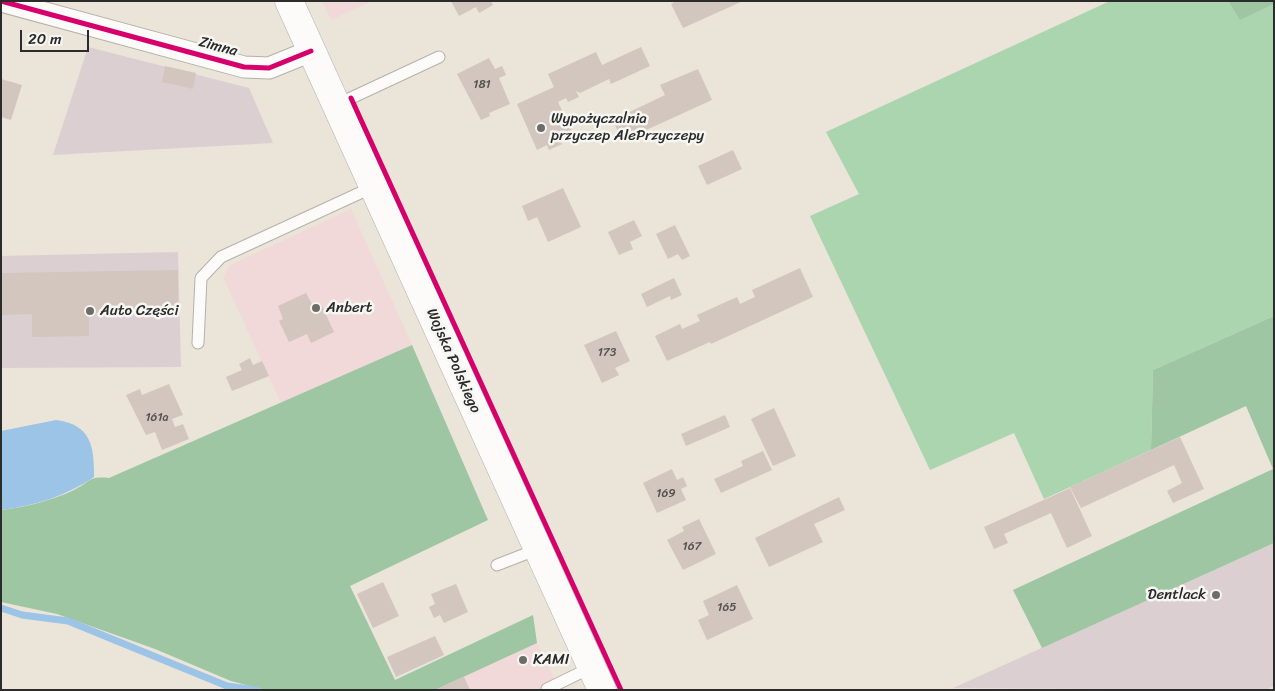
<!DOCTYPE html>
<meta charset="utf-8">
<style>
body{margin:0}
#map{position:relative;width:1275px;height:691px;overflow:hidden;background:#eae4d9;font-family:Sriracha,sans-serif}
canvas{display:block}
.frame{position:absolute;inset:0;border:2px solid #2b2b2b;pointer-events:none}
.scale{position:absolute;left:20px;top:30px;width:69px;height:22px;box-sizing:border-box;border:2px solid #2b2b2b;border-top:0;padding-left:6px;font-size:15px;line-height:18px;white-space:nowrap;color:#2b2b2b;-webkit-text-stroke:4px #f6f6f2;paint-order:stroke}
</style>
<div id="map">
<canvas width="1275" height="691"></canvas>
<div class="frame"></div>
<div class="scale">20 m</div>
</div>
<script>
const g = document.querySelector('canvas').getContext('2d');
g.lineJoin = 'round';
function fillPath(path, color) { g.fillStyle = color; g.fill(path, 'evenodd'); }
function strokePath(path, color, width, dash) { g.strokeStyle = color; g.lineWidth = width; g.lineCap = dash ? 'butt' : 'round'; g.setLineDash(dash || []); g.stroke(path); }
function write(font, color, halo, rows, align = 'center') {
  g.font = font + ' Sriracha,sans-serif'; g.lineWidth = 5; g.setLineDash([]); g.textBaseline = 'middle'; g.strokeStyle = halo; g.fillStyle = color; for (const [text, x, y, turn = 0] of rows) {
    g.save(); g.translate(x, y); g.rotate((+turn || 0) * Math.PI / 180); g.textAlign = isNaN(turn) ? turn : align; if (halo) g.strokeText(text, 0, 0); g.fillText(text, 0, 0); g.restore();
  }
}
const built = new Path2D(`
 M322,1h50l-41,19z
 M351,209l61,136 -131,58 -58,-126 7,-12z
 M537,643l23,47h-125z`);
const industrial = new Path2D(`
 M88,47l161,41 24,55 -220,12z
 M178,252l3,115 -180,1v-112z
 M1274,543v143l-8,4 -313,-2z`);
const green = new Path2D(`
 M1110,1h118l12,18 34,-15v312l-121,54 -2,80 -107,49 -30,-66 -84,37 -120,-254 49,-22 -33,-62z`);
const forest = new Path2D(`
 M1228,1h46v3l-34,16z
 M1274,316v227l-232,105 -29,-58 260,-121 -27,-63 -95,44 2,-80z
 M412,345l76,175 -138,66 45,94 138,-65 4,28 -102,47h-170l-34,-9 -76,-32 -98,-35 -56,-12v-92c25,-3 50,-9 73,-20 17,-8 13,-14 35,-12z`);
const water = new Path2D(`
 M56,420c35,5 38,25 38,57 -28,19 -60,29 -93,33v-79z`);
const stream = new Path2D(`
 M1,608l21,7 46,6 159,65 29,4`);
const building = new Path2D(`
 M451,1h40l2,4 -14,8 -3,-6 -17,9z
 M676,1h67l-60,27 -12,-24z
 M641,47l9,19 -39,18 -2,-5 -29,14 -4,-2 3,6 -11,5 -2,-4 -8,4 15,31 -13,6 2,5 -13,6 -2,-5 -10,5 -20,-46 37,-17 -6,-13 48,-22 6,13z
 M489,58l6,11 7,-3 4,9 -7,3 11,26 -21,9 1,3 -9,4 -24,-46z
 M165,66l31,7 -3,16 -31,-7z
 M698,69l14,31 -90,41 -9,-21 52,-25 -5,-10z
 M1,79l21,6 -11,35 -10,-3z
 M733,150l9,19 -35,16 -9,-19z
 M563,188l18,39 -33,15 -11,-25 -9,4 -6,-15z
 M634,220l8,16 -12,6 3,7 -14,6 -11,-23z
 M675,225l15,31 -8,4 -4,-6 -10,5 -12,-25z
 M800,268l13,29 -102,47 -1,-2 -43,19 -12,-25 25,-12 2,5 18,-8 -3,-6 40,-18 3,7 15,-7 -3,-7z
 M178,270v41l-89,2v23l-57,1v-23l-31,1v-42z
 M674,278l8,17 -11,5 -1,-4 -23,11 -6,-13z
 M306,293l8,15 7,-4 13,28 -23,11 -4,-9 -18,8 -10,-21 4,-2 -5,-13z
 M616,331l14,30 -15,7 4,7 -17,8 -18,-38z
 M250,358l3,7 9,-4 7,15 -37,15 -6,-14 16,-7 -3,-6z
 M169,384l14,31 -11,4 3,8 8,-3 6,15 -27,11 -7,-18 -9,3 -20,-40 14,-6 2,6z
 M774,408l22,48 -23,10 -22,-47z
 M725,415l5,12 -44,19 -5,-12z
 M1180,437l24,52 -31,14 -6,-12 15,-8 -8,-18 -93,43 -11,-21z
 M763,451l9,19 -51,23 -7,-14 29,-13 -2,-5z
 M672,469l5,11 6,-3 4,9 -6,3 5,11 -29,13 -14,-30z
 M1070,488l22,48 -25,12 -16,-35 -47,21 4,9 -14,6 -10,-22z
 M839,497l6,13 -31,14 9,18 -54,25 -14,-29z
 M699,519l17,35 -33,16 -16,-30 17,-9 -2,-4z
 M383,582l16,34 -26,12 -16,-34z
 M456,584l12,28 -24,11 -4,-8 -6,3 -5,-11 6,-3 -4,-10z
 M737,585l16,34 -46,21 -9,-20 11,-5 -6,-14z
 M435,636l9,19 -48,22 -9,-20z
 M464,677l6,13h-35z`);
const lane = new Path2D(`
 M336,105l103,-48
 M198,343l3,-65 20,-21 152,-70
 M497,565l41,-16
 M547,689l45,-22`);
const street = new Path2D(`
 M1,1l243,66 25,1 42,-17`);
const secondary = new Path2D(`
 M289,1l313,689`);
const cycleway = new Path2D(`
 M1,1l243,66 25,1 42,-17
 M351,98l270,592`);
const markers = [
 [541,128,5,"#6e6c68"],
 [316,308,5,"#6e6c68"],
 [90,311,5,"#6e6c68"],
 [1216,595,5,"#6e6c68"],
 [523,660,5,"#6e6c68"]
];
const numberNames = [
 ["181",482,85],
 ["173",607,353],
 ["161a",157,418],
 ["169",666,494],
 ["167",692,547],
 ["165",727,608]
];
const streetNames = [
 ["Zimna",218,47,15],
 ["Wojska Polskiego",453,361,66]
];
const poiNames = [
 ["Wypożyczalnia",551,119],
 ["przyczep AlePrzyczepy",551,136],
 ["Anbert",326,308],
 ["Auto Części",100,311],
 ["Dentlack",1206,595,"right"],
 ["KAMI",533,660]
];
fillPath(built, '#f1d8d9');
fillPath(industrial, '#dccfd1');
fillPath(green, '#aad5ae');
fillPath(forest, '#9ec6a3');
fillPath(water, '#9bc4e6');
strokePath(stream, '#9bc4e6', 7);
fillPath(building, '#d3c6be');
strokePath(lane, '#b5b1aa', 13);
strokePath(street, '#b5b1aa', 23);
strokePath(secondary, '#b5b1aa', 29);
strokePath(lane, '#fcfbf9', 11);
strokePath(street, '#fcfbf9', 21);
strokePath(secondary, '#fcfbf9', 28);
strokePath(cycleway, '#d6006c', 5);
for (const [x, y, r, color] of markers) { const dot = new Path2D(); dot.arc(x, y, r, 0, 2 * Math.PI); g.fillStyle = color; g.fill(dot); strokePath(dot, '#f6f6f2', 2); }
write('12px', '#555250', null, numberNames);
write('15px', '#2b2b2b', '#f6f6f2', streetNames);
write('15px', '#2b2b2b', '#f6f6f2', poiNames, 'left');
</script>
